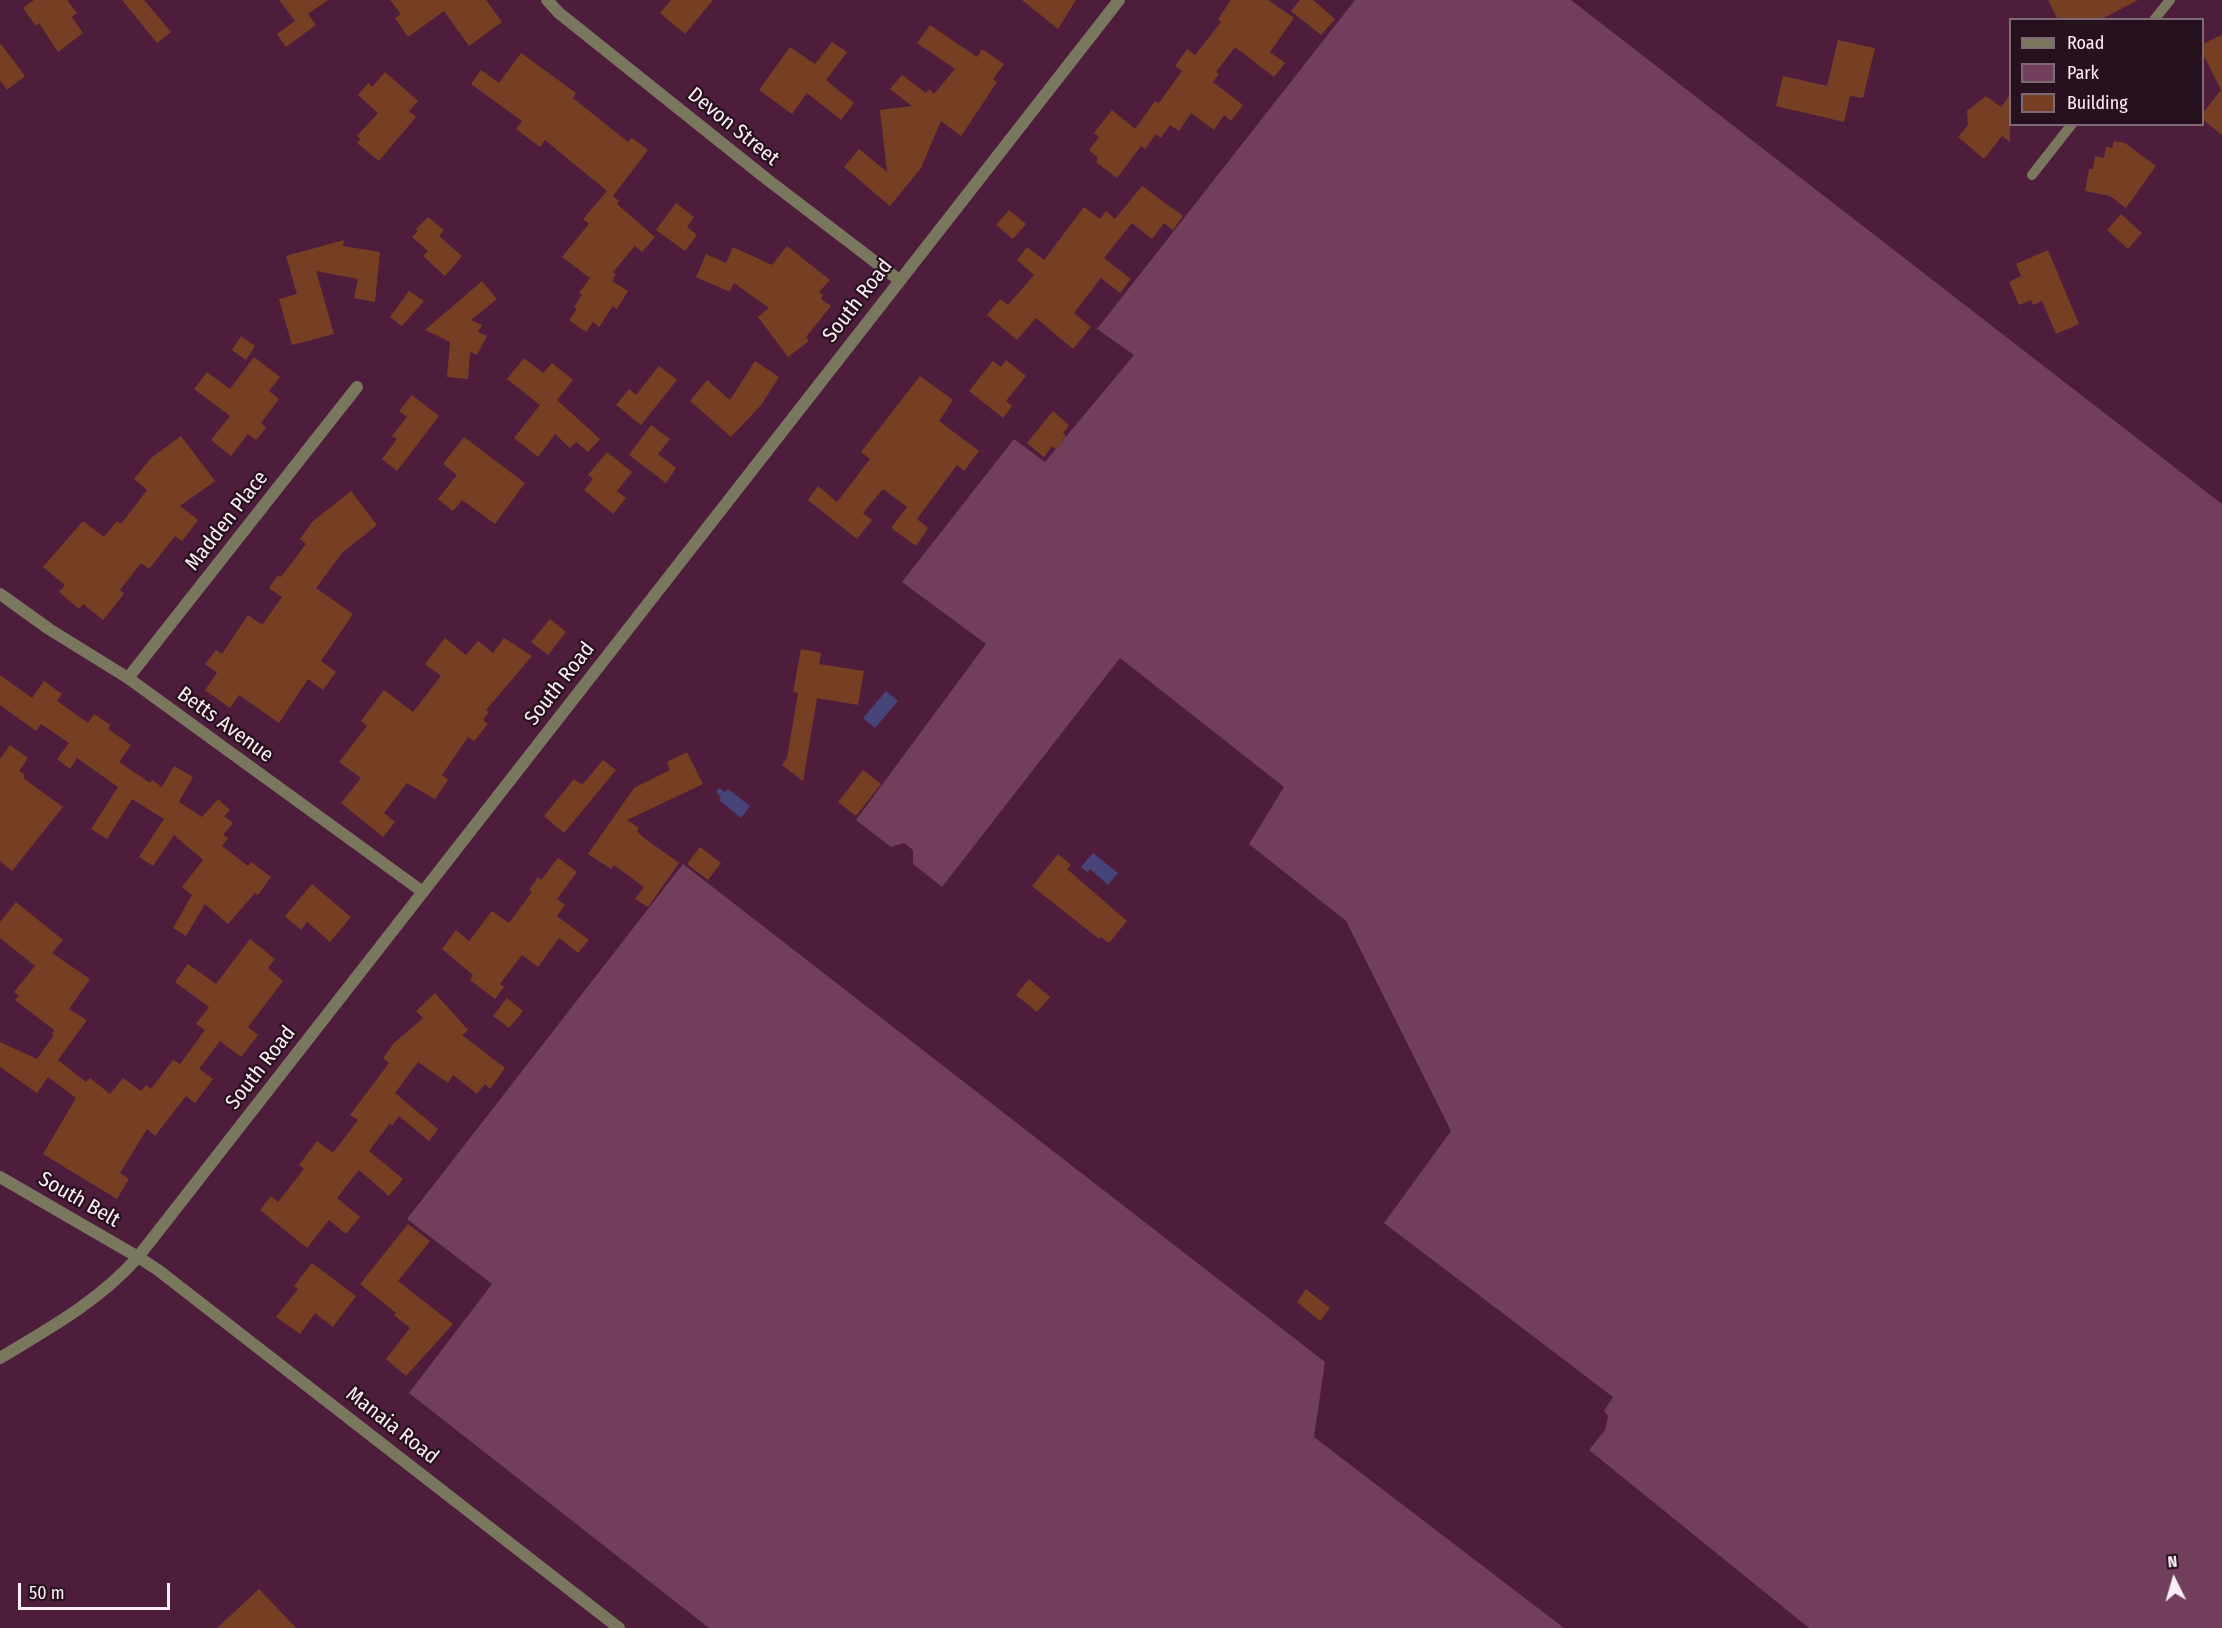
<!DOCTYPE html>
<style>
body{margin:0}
#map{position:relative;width:2222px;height:1628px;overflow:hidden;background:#4e1d3b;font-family:"Fira Sans Condensed",sans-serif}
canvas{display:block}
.legend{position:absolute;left:2009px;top:18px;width:195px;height:108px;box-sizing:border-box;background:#27111e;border:2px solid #7d6a74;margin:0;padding:8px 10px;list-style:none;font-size:18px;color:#fdeff6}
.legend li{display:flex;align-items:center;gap:12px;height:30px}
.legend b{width:30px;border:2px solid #7d6a74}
.north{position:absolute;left:2144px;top:1550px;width:60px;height:60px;-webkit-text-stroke:4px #27111e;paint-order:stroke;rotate:355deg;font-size:16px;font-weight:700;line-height:24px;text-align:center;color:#fdeff6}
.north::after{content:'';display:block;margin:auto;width:21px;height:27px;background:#fdeff6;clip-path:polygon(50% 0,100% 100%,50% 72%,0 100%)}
.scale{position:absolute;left:18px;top:1583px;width:152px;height:27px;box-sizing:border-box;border:3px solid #fdeff6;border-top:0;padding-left:8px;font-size:18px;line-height:21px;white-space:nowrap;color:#fdeff6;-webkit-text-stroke:4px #27111e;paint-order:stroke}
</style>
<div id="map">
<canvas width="2222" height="1628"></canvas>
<ul class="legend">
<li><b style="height:8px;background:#79785e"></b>Road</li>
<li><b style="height:16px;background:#713f5c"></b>Park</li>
<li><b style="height:16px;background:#763f24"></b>Building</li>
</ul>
<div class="north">N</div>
<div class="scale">50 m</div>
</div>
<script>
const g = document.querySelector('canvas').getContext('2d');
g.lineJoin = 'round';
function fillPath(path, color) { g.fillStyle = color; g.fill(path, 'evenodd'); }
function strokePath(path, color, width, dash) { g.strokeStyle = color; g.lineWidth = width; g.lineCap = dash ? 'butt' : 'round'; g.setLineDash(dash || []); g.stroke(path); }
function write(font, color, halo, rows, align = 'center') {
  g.font = font + ' "Fira Sans Condensed",sans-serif'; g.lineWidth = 4.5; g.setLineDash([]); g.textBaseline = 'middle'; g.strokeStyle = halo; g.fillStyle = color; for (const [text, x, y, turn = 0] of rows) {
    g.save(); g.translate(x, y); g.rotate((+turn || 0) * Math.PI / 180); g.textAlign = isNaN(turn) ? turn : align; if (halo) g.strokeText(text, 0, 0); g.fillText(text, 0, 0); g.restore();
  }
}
const green = new Path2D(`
 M1355,0h216l651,504v1124h-413l-220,-178 16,-20 3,-14 -4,-5 9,-14 -229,-174 67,-92 -105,-210 -97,-77 35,-57 -164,-129 -178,229 -29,-23v-14l-9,-7 -13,4 -35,-27 130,-176 -84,-62 112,-143 31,23 89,-107 -37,-26z
 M683,864l642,498 -11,75 250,191h-855l-300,-235 83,-109 -85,-65z`);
const water = new Path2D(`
 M886,691l12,10 -23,27 -12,-10z
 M719,788l6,4 3,-3 22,17 -9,12 -22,-18 2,-3 -5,-5z
 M1093,853l25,20 -10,12 -18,-16 -3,3 -6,-5z`);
const building = new Path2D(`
 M34,0h33l10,13 -5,4 11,16 -25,19 -19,-29 -3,3 -13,-18z
 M122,0h22l27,32 -14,11z
 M279,0h49l-20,14 8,11 -30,22 -9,-13 18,-13z
 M390,0h96l16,22 -33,24 -25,-35 -36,26 -13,-19 6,-4z
 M671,0h42l-28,34 -25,-21z
 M1022,0h54l-18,29z
 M1231,0h37l26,18 -24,34 15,11 -11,14 -39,-30 -19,25 3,2 -6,8 30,23 -12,16 -7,-6 -10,15 -23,-17 -12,18 -9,-6 -9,13 -5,-4 -11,15 -4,-3 -24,32 -21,-16 2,-4 -9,-8 10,-13 -5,-4 18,-23 23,19 20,-28 4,2 23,-32 -7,-5 12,-17 8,6 26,-33 -3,-3z
 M1300,0h13l22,19 -14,16 -30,-24z
 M2048,0h90l-38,20h-42z
 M930,25l47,32 5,-8 22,15 -11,15 4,3 -36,54 -20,-15 -20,47 -31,38 -46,-39 15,-18 28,23 -7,-62 32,-4 -22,-17 12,-14 24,18 3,-4 5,5 21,-25 -38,-26z
 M2222,35v100l-20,-16v-5l19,-24 -19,-38v-8z
 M1838,40l37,8 -12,50 -13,-2 -6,26 -68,-16 7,-30 44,10z
 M832,42l15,10 -21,28 28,23 -13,17 -34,-27 -15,21 -33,-24 31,-43 25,17z
 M0,43l25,33 -18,14 -7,-10z
 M521,53l55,40 -3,5 55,44 4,-4 16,12 -35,46 -68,-56 -5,7 -24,-18 6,-8 -51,-37 10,-14 18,13z
 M385,72l33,29 -9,10 7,6 -37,44 -22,-18 4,-4 -4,-3 21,-23 -20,-18 10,-12 4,4z
 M2010,95v47l-8,-6 -18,23 -26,-22 10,-12 -1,-14 19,-15 15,11z
 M2114,141l11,2 31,23 -30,42 -16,-12 -25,-5 4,-22h4l2,-13 9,2 2,-11 6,1z
 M1142,186l41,30 -10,14 -9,-7 -12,16 -20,-16 -28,35 27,21 -11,14 -19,-15 -27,35 17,14 -18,22 -37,-31 -19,22 -30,-25 13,-16 8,6 26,-30 -17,-15 10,-13 17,13 40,-53 16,12 6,-8 9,8z
 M607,191l12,10 -2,3 38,33 -13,15 -7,-6 -22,26 3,2 -4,7 16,10 -11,18 -4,-3 -14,21 -6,-5 -7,10 -17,-12 8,-11 -3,-2 8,-12 -3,-2 11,-15 -28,-21 27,-33 -6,-5z
 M676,203l18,14 -7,10 10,8 -12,16 -29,-21z
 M1009,210l17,14 -13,15 -17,-14z
 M2121,214l21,19 -14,16 -21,-19z
 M428,217l16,13 -5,6 23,20 -17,20 -22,-20 5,-5 -16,-14 6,-6 -2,-2z
 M344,240l-1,6 37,6 -5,50 -21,-4 4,-19 -42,-8 18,63 -42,11 -13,-46 18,-5 -11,-38z
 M787,246l43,34 -11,12 4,3 -2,4 10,7 -25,31 3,4 -21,16 -30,-40 11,-9 -35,-25 -4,9 -34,-15 10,-23 20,9 7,-16 39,18z
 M2048,250l31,74 -23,10 -14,-33 -9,4 -2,-5 -12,5 -10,-23 12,-6 -5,-12z
 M482,281l15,18 -26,21 11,5 -4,7 9,4 -10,19 -7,-3 -2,27 -21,-2 3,-35 -25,-12z
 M409,291l15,10 -22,25 -12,-9z
 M241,336l14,10 -9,14 -14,-10z
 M254,357l26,20 -11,14 10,8 -18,24 5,5 -10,12 -8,-6 -17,22 -20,-16 19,-24 -36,-27 13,-17 23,17z
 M524,358l19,15 9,-10 21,17 -16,20 43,39 -12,13 -12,-10 -6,6 -15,-14 -17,23 -24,-19 26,-33 -33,-26z
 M1006,360l20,16 -20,25 6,5 -9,12 -34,-27 24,-30 8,6z
 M755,361l24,16 -17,27 -31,33 -41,-36 17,-21 23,20z
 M659,366l18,14 -36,45 -25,-20 13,-16 7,6z
 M920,376l33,24 -14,21 40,30 -15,20 -7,-6 -40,54 11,9 -12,18 -25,-18 16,-21 -24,-18 -20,24 9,7 -15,19 -49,-39 10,-14 19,16 33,-43 -9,-7z
 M412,395l27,21 -42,55 -15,-12 15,-20 -5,-3 15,-19 -8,-6z
 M1053,411l16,14 -6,8 3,3 -10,13 -4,-3 -8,11 -17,-14z
 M651,425l19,14 -12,15 18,14 -10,15 -37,-28z
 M181,436l34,45 -35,25 18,14 -16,21 -7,-5 -26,33 -8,-6 -21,27 4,4 -21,26 -20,-16 -4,5 -20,-17 6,-7 -22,-18 40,-46 21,16 13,-16 4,3 26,-34 -13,-11 17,-21z
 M464,437l61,46 -30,41 -33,-24 -9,11 -15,-12 19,-24 -14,-11z
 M607,452l25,20 -15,19 9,7 -13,16 -29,-24 9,-11 -5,-4z
 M351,491l26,34 -35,28 -26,35 37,26 -32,47 15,11 -13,18 -15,-11 -29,44 -40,-28 -9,13 -25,-18 12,-17 -12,-9 11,-14 6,4 26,-39 14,10 20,-28 -13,-9 9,-13 3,2 25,-33 -6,-5 12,-17z
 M550,619l16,13 -18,23 -17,-13z
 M445,638l21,17 12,-14 15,12 11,-15 28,18 -46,54 3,2 -6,8 5,4 -14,17 -6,-4 -26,38 6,5 -13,19 -28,-16 -23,30 11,9 -12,15 -42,-34 20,-25 -22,-16 28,-36 -6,-5 23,-31 29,22 28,-36 -16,-12z
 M801,649l20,4 -2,11 45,7 -6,34 -41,-7 -14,83 -21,-16 5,-7 11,-65 -5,-1z
 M0,675l32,23 12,-17 18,13 -5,7 31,22 6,-9 16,11 -2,4 23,16 -12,17 31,21 2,-3 10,7 12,-21 19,11 -14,25 23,15 16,-18 12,11 -6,6 9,7 -10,12 5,3 -6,8 26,20 3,-4 20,15 -13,18 -3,-2 -27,31 -23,-20 -19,32 -13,-8 19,-33 -10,-8 21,-27 -29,-25 -21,31 -14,-9 25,-38 -32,-20 -25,40 -16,-10 27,-42 -41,-29 -7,11 -13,-10 12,-16 -28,-19 -5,7 -36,-26z
 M10,745l18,13 -9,13 6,4 -2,3 40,29 -51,64 -12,-10v-102z
 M687,752l16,32 -76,36 12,8 -2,3 7,7 35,25 -31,44 -13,-8 9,-12 -30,-22 -3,4 -23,-15 46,-66 36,-18 -3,-8z
 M603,760l13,10 -52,63 -20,-17 30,-37 8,6z
 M863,770l18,14 -25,32 -18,-14z
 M700,847l21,16 -13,17 -21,-16z
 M1058,854l13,11 -4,4 60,52 -18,22 -8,-6 -2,2 -67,-53z
 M558,858l19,14 -20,27 8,6 -8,11 32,24 -11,13 -19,-15 -21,29 -16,-12 -22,29 4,3 -9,12 -25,-19 3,-5 -31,-26 14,-19 13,11 23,-30 17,12 23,-31 -3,-2 9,-13 3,3z
 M312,884l39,33 -21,25 -23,-20 -6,8 -16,-14z
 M16,902l47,38 -11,13 38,26 -21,30 18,11 -29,40 28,22 4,-4 20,16 13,-16 18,13 5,-6 5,4 22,-29 7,4 25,-34 -9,-6 13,-17 -34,-25 13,-18 28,20 34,-45 25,20 -7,9 15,13 -35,46 10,8 -17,22 -21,-16 -21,28 14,10 -18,24 -9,-7 -31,40 -8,-7 -27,44 9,6 -12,20 -74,-45 33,-56 -28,-21 -11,16 -37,-26v-25l37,17 17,-24 -2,-1 2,-4 -39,-30 4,-4 -5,-4 21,-26 -35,-28v-16z
 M1029,979l21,18 -13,15 -21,-17z
 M435,993l33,37 -6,5 43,33 -15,21 -5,-5 -8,10 -24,-19 -5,8 -30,-21 -23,31 43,36 -9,12 -30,-25 -7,10 -2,-3 -21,28 34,28 -14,17 -30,-26 -22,28 23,19 -14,17 -17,-14 -22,28 -47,-38 11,-14 7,6 26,-33 -5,-4 18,-24 16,12 25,-33 -8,-5 39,-52 -6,-5 11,-15 29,-25 -7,-7z
 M507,998l16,13 -14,17 -16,-12z
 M408,1224l22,17 -32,40 55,43 -47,52 -20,-17 24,-31 -16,-13 2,-2 -36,-29z
 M312,1263l44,33 -23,31 -18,-14 -15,21 -24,-17 22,-28 -4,-3z
 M1306,1289l24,19 -10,13 -23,-19z
 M259,1589l37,39h-79z`);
const service = new Path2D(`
 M2154,20l16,-20
 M2032,175l40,-51`);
const minor = new Path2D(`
 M547,0l12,13 209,167 131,100
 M0,594l49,35 79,49 295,214
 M128,678l229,-291
 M0,1358c50,-30 99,-57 138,-101l20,13 461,358`);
const tertiary = new Path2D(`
 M0,1177l138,80 981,-1257`);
const streetNames = [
 ["Devon Street",733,127,39],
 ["South Road",858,301,-52],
 ["Madden Place",227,521,-52],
 ["South Road",560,684,-52],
 ["Betts Avenue",225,725,36],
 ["South Road",261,1068,-52],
 ["South Belt",79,1200,30],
 ["Manaia Road",392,1426,38]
];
fillPath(green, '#713f5c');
fillPath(water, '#474479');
fillPath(building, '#763f24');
strokePath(service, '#79785e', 10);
strokePath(minor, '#79785e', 12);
strokePath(tertiary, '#79785e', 12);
write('21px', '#fdeff6', '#27111e', streetNames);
</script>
